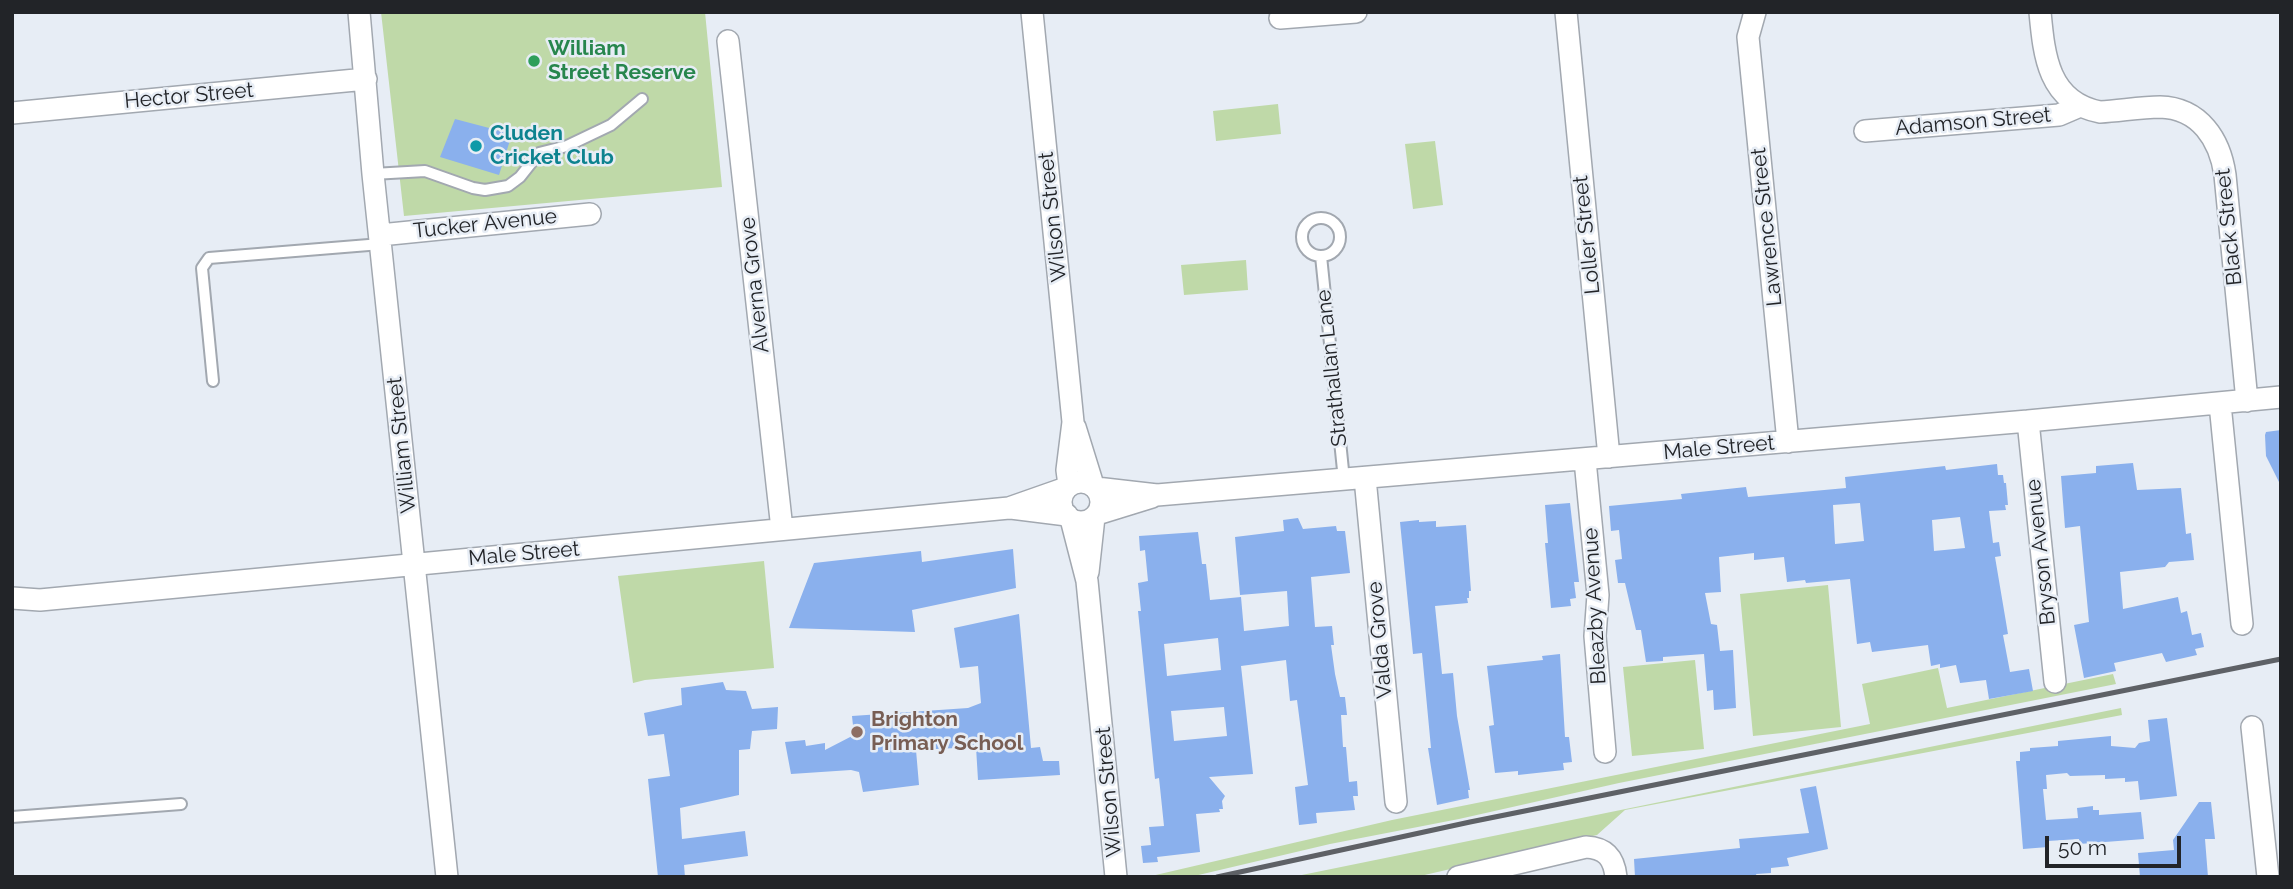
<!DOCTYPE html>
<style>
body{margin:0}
#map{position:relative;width:2293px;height:889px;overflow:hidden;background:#e7edf5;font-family:Raleway,sans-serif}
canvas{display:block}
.frame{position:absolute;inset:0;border:14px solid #222428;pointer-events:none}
.scale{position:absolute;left:2045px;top:836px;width:136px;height:32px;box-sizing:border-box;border:4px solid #222428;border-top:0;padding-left:9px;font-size:21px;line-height:24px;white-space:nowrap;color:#222428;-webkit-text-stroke:5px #e7edf5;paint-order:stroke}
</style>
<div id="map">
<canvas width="2293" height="889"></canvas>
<div class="frame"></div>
<div class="scale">50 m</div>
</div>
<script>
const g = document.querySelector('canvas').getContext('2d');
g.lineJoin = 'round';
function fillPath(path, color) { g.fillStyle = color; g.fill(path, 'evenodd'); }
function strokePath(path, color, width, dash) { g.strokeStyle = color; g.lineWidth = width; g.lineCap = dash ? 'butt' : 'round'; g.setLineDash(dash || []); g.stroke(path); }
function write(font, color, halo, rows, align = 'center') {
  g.font = font + ' Raleway,sans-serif'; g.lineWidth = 5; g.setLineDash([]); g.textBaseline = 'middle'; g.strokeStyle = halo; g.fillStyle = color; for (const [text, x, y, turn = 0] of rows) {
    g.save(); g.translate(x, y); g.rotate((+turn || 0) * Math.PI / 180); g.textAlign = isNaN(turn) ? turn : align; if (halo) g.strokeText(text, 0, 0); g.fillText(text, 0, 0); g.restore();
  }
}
const green = new Path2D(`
 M381,12h324l17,175 -318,29z
 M1278,104l3,30 -65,7 -3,-30z
 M1435,141l8,64 -30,4 -8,-65z
 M1246,260l2,30 -64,5 -3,-30z
 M764,561l10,107 -129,12 -12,3 -15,-107z
 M1828,585l13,142 -88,9 -13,-142z
 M1695,660l9,89 -72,7 -9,-89z
 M1938,668l9,40 166,-34 3,10 -497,99 -160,36 -129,25 -140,33h-43l245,-57 478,-96 -8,-40z
 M2121,708l1,7 -497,95 -28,25 -181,42h-124z`);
const building = new Path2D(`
 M455,119l57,15 -13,41 -59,-18z
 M2281,430v56l-15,-30 -1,-21 1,-3z
 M2133,463l4,27 44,-2 5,46 5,-1 3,27 -25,2 -4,5 -45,5 3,37 55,-12 3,16 6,-2 5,24 9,-2 3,14 -9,2 2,6 -31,7 -4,-9 -48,10 2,8 -32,7 -10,-53 15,-3 -9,-96 -15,2 -4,-52 35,-3v-7z
 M1997,464l1,11h5l1,8h2l2,22h-3l1,5 -17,1 4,32 6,-1 2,14 -6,1 13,77 -5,1 7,37 19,-3 4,22 -44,8 -3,-19 -26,3 -4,-18 -16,3v-4l-9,2 -3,-21 -56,7 -2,-10 -13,2 -7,-65 -44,4 -1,-3 -18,2 -3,-25 -30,3v-7l-35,4 2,35 -16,1 6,31 6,1 3,26 13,-1 3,58 -22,2 -1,-20 -6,1 -3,-37 -41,3v4l-17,1 -5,-32h-5l-11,-47h-7l-3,-23 7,-1 -3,-29 -8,1 -2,-25 73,-7 -1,-5 65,-7 2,10 98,-9 -1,-11 100,-11 1,4zM1860,503l4,38 -29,3 -2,-39zM1960,517l5,31 -31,3 -2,-31z
 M1570,503l9,79h-5l2,16 -6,1 1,7 -20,2 -6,-65h3l-3,-38z
 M1298,518l5,11 33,-3 1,5h8l5,42 -39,4 4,50 17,-1 2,19h-3l4,29 5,23h5l2,18h-6l2,32h3l3,35 8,-1 1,15h-5l2,14 -39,3 1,10 -18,2 -4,-38 13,-2 -11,-85 -7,1 -4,-41 -45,6 12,108 -44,3 16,19 -3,5 1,8h-4l1,3 -24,2 4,38 -43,5 1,5 -15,1 -2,-17 10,-1 -2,-18 15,-1 -5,-48 -4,1 -17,-168h3l-3,-28 10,-2 -3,-31 -5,1 -1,-15 59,-4 4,32h4l4,36 31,-3 3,34 45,-5 -2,-35 -47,4 -5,-58 49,-6 -1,-11zM1218,638l3,32 -54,6 -3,-32zM1224,707l3,29 -53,5 -3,-30z
 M1419,520v2l17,-1v6l30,-2 5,66h-2v7h-2l1,5 -33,3 7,68 11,-1 4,43 13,74h-2l1,8 -32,7 -9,-57h3l-9,-95 -9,1 -13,-132z
 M1013,549l3,39 -104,22 3,22 -126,-4 25,-65 107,-12 1,11z
 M1019,614l12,134 9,-1 3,14h16l1,14 -82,5 -2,-33 -60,3 3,35 -56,7 -4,-20 -8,-2 -60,4 -6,-32 20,-2 1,6 19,-3v7l29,-15 -2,-19 116,-8 13,-5 -3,-37 -18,2 -6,-40z
 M1560,654l5,83h4l3,25 -9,1 1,7 -46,5v-4l-23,2 -6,-47 5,-1 -7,-59 56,-6 -1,-4z
 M723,682l3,8 20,1 6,18 26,-2 -1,22 -25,2 -2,18 -11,1v45l-59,13 2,31 63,-8 3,25 -64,9 1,12h-27l-10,-98 22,-3 -6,-42 -16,2 -4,-23 38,-8 -1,-17z
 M2167,718l10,78 -37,4 -2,-19 -13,1v-4l-20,1v-4l-35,1 -3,-3 -21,2 1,14h-4l3,31 32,-2 -1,-10 16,-2v4h6v5l42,-3 3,27 -65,5v-5l-31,2v6l-25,2 -7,-88h4v-9l10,-1v-3l28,-2v-5l53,-5v10l24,2 4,-5 11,-2 -2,-21z
 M1816,786l12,63 -41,9 2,8 -18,2v5l-15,1 1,3h-122l-1,-18 106,-11 -1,-9 70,-6 -9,-44z
 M2199,802h12l4,37h-10l3,38h-68l-2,-24 36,-3 -1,-10z`);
const lane = new Path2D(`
 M373,174l52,-3 48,17 12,2 23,-4 12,-9 19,-24 28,-7 44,-21 31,-26
 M1302 237a19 19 0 1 1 38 0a19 19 0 1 1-38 0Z
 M1321,256l23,224
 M213,381l-11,-113 7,-10 172,-14
 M12,817l169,-13`);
const street = new Path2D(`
 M359,12l14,162 74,703
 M1032,12l41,410 -6,48 2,15
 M1566,12l43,445
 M1755,12l-7,25 40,405
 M2040,12c4,43 8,90 60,100 20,-1 40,-5 60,-5 40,1 60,33 65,68l22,226
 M1280,18l76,-6
 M728,41l54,488
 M12,113l354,-34
 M1865,131l194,-16 21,-9
 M380,235l210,-21
 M2220,404l22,220
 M2028,421l27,261
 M1075,427l18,58
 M1585,460l13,135 -3,41 10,116
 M1365,478l31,324
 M1061 502a20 20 0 1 1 40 0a20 20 0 1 1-40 0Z
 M1096,488l61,7 871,-74 253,-24
 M1011,508l56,7
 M1097,514l55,-17
 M1071,519l16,62 29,296
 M1088,572l6,-55
 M12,598l28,2 969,-92 57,-20
 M2252,727l16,150
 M1458,877l128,-30c20,1 28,11 30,30`);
const rail = new Path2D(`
 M1217,877l253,-55 811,-163`);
const markers = [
 [534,61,7,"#2e9e5b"],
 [476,146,7,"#0f9aa8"],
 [857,732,7,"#8d6e63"]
];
const leisureNames = [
 ["William",548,49],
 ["Street Reserve",548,73]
];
const streetNames = [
 ["Hector Street",189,96,-5],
 ["Adamson Street",1973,122,-5],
 ["Wilson Street",1053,217,-96],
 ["Tucker Avenue",485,224,-6],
 ["Lawrence Street",1767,227,-96],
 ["Black Street",2229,227,-96],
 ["Loller Street",1587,235,-96],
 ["Alverna Grove",755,285,-96],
 ["Strathallan Lane",1332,368,-96],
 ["William Street",402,445,-96],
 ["Male Street",1719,448,-5],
 ["Bryson Avenue",2041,552,-96],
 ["Male Street",524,554,-5],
 ["Bleazby Avenue",1595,606,-93],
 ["Valda Grove",1380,640,-95],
 ["Wilson Street",1109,792,-95]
];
const cultureNames = [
 ["Cluden",490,134],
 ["Cricket Club",490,158]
];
const educationNames = [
 ["Brighton",871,720],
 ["Primary School",871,744]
];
fillPath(green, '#bfd9a8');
fillPath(building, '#8ab0ed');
strokePath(lane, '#a2a8b0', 14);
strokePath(street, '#a2a8b0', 24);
strokePath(lane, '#fff', 10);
strokePath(street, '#fff', 21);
strokePath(rail, '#5e6166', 5);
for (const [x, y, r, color] of markers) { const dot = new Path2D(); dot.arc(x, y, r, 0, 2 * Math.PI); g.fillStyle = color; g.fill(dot); strokePath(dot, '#e7edf5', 2.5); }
write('bold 21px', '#27864d', '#e7edf5', leisureNames, 'left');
write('21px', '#222428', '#e7edf5', streetNames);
write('bold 21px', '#0d838f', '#e7edf5', cultureNames, 'left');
write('bold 21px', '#785e54', '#e7edf5', educationNames, 'left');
</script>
